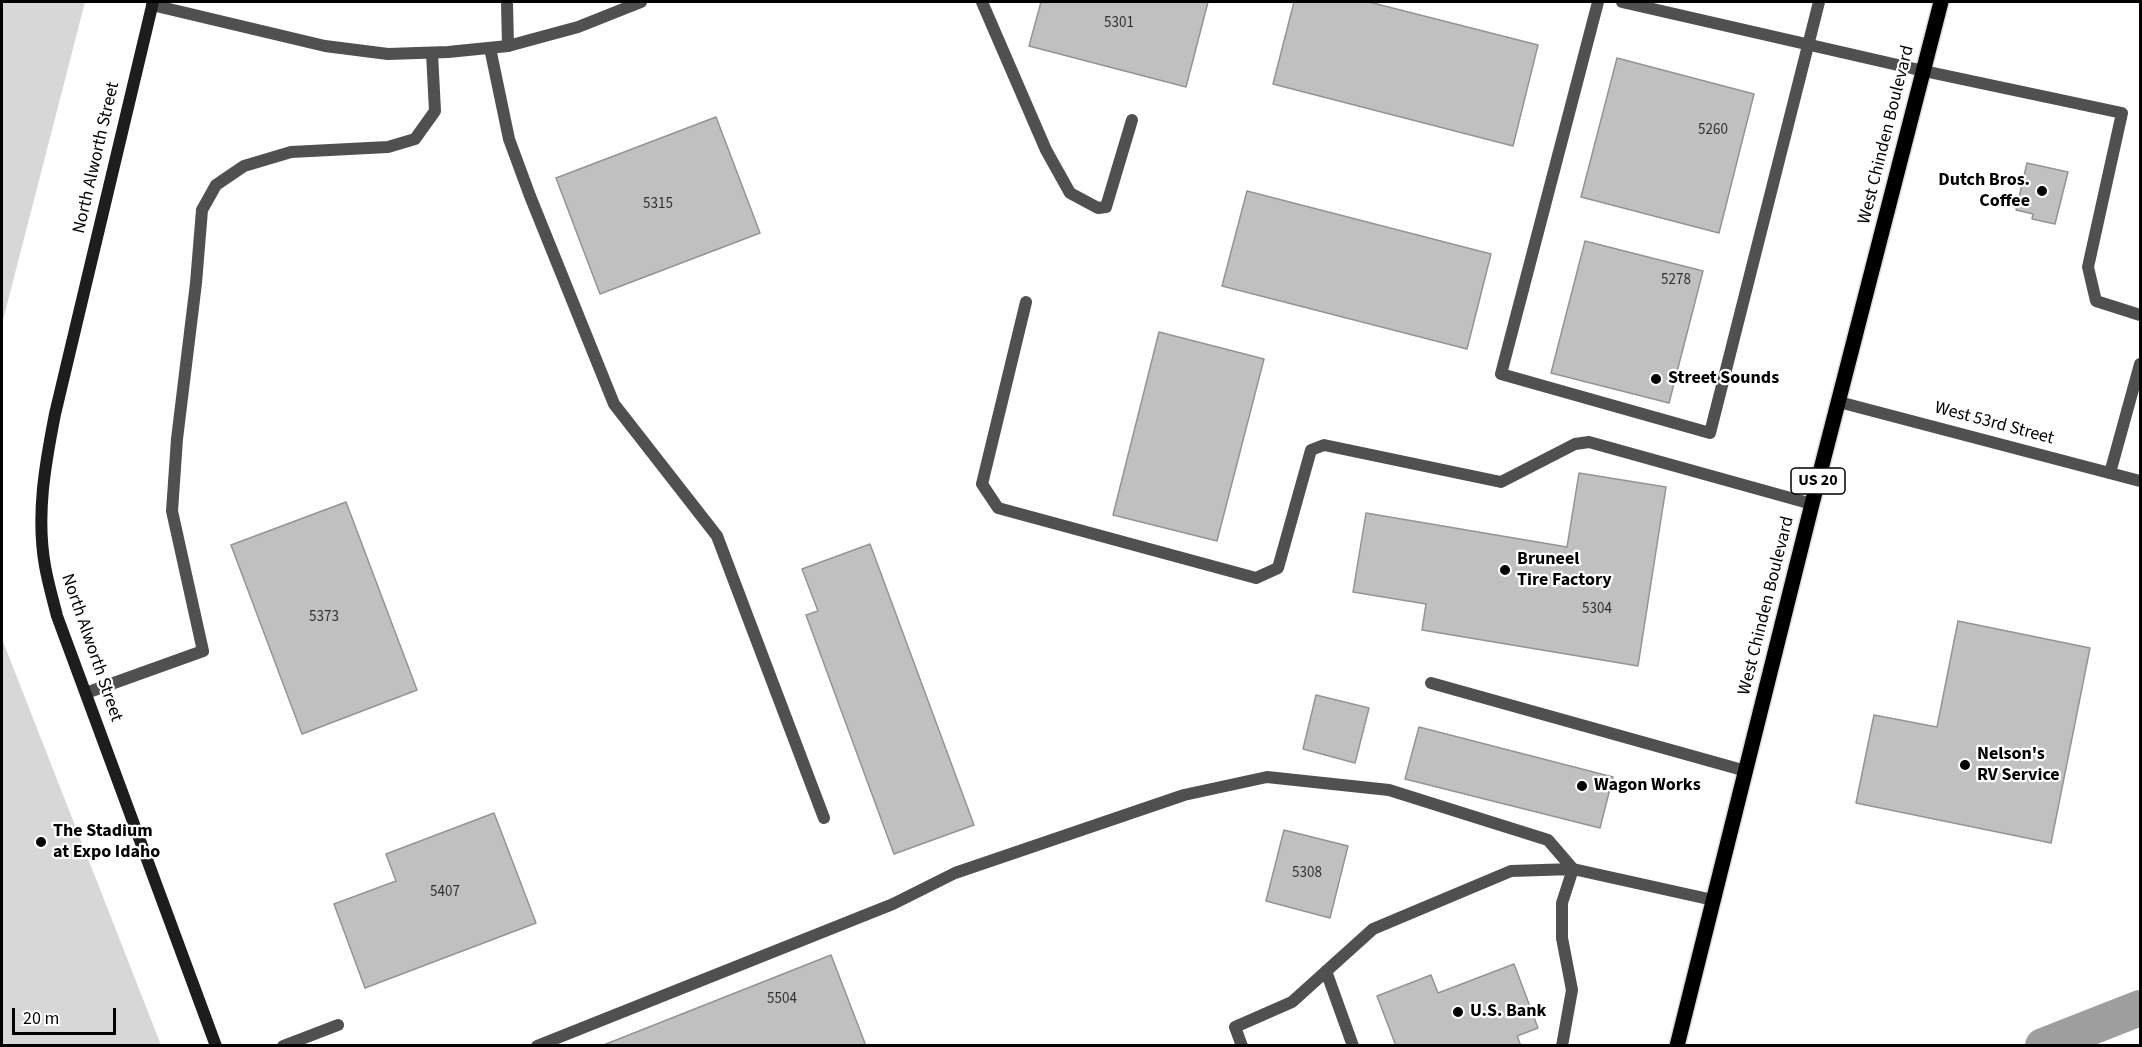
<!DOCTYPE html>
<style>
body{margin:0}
#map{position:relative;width:2142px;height:1047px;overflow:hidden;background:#fff;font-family:"Source Sans 3",sans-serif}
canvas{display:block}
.frame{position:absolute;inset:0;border:3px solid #000;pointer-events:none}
.scale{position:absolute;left:12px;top:1008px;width:104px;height:27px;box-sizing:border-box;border:3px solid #000;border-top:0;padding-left:8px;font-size:18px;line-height:21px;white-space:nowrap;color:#000;-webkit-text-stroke:4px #fff;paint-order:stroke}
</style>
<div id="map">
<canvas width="2142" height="1047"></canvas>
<div class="frame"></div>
<div class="scale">20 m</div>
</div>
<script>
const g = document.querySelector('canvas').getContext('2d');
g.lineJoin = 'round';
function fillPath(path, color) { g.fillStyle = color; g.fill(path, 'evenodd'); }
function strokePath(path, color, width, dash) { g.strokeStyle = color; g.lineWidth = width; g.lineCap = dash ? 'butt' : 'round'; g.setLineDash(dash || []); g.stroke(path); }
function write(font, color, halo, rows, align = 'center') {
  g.font = font + ' "Source Sans 3",sans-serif'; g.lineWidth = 4.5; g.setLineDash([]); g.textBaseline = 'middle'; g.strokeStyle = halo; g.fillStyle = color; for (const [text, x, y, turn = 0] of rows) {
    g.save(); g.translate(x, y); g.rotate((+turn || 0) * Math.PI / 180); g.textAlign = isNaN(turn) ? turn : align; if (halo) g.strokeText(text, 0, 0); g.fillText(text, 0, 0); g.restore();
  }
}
const green = new Path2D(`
 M2,2h83l-83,322z
 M2,639l159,406h-159z`);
const canal = new Path2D(`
 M2043,1046l97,-38`);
const building = new Path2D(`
 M1041,2h167l-22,85 -157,-41z
 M1294,2h75l169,43 -25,101 -240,-62z
 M1617,58l137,36 -35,139 -138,-36z
 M716,117l44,116 -160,61 -44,-116z
 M2027,163l41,9 -13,52 -23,-5 1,-5 -17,-4z
 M1247,191l244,63 -24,95 -245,-63z
 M1585,241l118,30 -34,132 -118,-30z
 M1159,332l105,27 -47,182 -104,-26z
 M1579,473l87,14 -28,179 -216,-36 4,-26 -73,-12 13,-79 201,34z
 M346,502l71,188 -115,44 -71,-189z
 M870,544l104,281 -80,29 -88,-239 12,-4 -16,-42z
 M1958,621l132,27 -39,195 -195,-40 18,-88 63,12z
 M1316,695l53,13 -14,55 -52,-14z
 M1419,727l194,50 -13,51 -195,-49z
 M494,813l42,110 -171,65 -31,-84 62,-23 -10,-27z
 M1284,830l64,16 -18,72 -64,-17z
 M831,955l35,91h-265z
 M1514,964l24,64 -21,8 4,10h-125l-19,-50 54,-21 7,18z`);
const lane = new Path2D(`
 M507,2l1,44
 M982,2l64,148 24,43 28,15 8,-1 26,-87
 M1598,2l-97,372 209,59 109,-431
 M1622,2l302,69 198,42 -34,154 8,34 44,14
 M490,48l19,91 21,57 84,208 103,132 107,282
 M1026,302l-44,182 16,24 258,70 22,-10 33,-118 13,-5 177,37 74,-38 14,-2 223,62
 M2110,473l30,-109
 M1431,683l315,88
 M86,693l117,-42 -31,-140 5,-72 19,-156 6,-73 14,-25 28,-19 47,-14 97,-5 27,-8 20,-28 -3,-58
 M1326,971l27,75
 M283,1046l55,-21
 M537,1046l356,-142 62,-31 229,-78 83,-18 122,13 159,50 25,29
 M1242,1046l-7,-19 57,-25 81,-73 138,-58 62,-2
 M1562,1046l10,-56 -10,-52v-35l11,-34 140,31`);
const street = new Path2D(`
 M152,5l173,41 63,8 60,-2 60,-6 70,-19 63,-25
 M1839,402l301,79`);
const secondary = new Path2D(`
 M153,2l-98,412c-10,51 -19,101 -10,152 3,17 8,34 12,50l159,430`);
const primary = new Path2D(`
 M1677,1046l135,-542 129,-502`);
const markers = [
 [2042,191,6,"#000"],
 [1656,379,6,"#000"],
 [1505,570,6,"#000"],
 [1965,765,6,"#000"],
 [1582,786,6,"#000"],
 [41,842,6,"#000"],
 [1458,1012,6,"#000"]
];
const numberNames = [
 ["5301",1119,24],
 ["5260",1713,131],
 ["5315",658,205],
 ["5278",1676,281],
 ["5304",1597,610],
 ["5373",324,618],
 ["5308",1307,874],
 ["5407",445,893],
 ["5504",782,1000]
];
const shields = [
 [1818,481,54]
];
const shieldNames = [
 ["US 20",1818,481]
];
const streetNames = [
 ["West Chinden Boulevard",1887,135,-76],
 ["North Alworth Street",97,158,-77],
 ["West 53rd Street",1994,424,15],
 ["West Chinden Boulevard",1767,606,-76],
 ["North Alworth Street",91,648,71]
];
const poiNames = [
 ["Dutch Bros.",2030,181,"right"],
 ["Coffee",2030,202,"right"],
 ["Street Sounds",1668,379],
 ["Bruneel",1517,560],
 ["Tire Factory",1517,581],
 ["Nelson's",1977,755],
 ["RV Service",1977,776],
 ["Wagon Works",1594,786],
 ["The Stadium",53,832],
 ["at Expo Idaho",53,853],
 ["U.S. Bank",1470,1012]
];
fillPath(green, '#d7d7d7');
strokePath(canal, '#9e9e9e', 36);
fillPath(building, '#c0c0c0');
strokePath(building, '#949494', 1.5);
strokePath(primary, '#dbdbdb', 18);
strokePath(lane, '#505050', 12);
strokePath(street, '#505050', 12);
strokePath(secondary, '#1d1d1d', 12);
strokePath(primary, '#000', 15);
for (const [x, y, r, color] of markers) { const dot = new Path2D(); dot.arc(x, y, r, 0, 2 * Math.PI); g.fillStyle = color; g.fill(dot); strokePath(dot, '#fff', 2); }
write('15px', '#303030', null, numberNames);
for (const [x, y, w] of shields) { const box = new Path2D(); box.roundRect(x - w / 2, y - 13, w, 26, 4.5); g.fillStyle = '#fff'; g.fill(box); strokePath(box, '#000', 1.5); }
write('bold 16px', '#000', null, shieldNames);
write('18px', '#000', '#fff', streetNames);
write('bold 18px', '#000', '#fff', poiNames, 'left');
</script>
